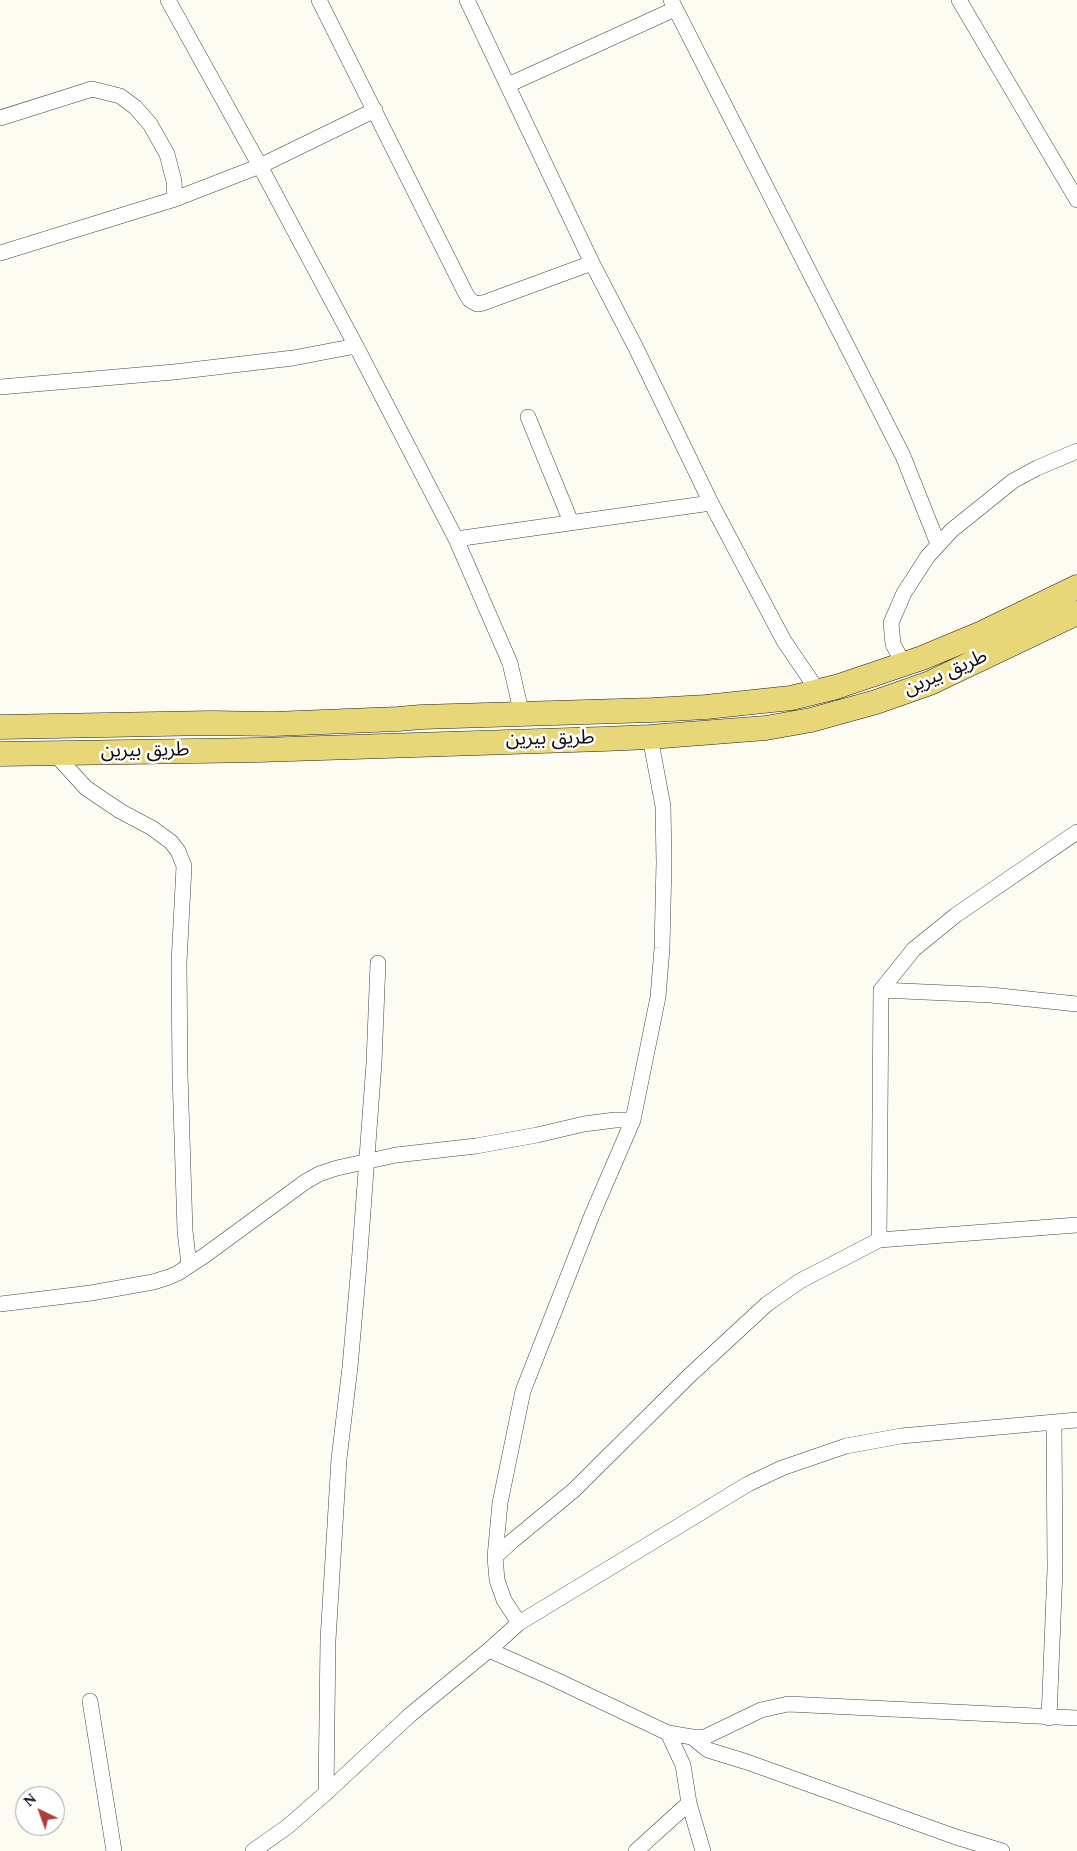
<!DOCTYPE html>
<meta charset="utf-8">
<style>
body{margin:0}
#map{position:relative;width:1077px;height:1851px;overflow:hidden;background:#fdfcf3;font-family:Spectral,serif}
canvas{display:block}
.north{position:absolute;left:15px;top:1786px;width:50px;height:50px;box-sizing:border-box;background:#fff;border:1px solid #9f9f9f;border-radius:50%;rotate:318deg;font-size:14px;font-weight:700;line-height:20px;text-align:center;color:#0f0f0f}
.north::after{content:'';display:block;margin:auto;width:18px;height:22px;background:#ae3d38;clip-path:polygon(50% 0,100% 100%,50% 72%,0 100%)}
</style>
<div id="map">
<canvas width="1077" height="1851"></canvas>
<div class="north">N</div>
</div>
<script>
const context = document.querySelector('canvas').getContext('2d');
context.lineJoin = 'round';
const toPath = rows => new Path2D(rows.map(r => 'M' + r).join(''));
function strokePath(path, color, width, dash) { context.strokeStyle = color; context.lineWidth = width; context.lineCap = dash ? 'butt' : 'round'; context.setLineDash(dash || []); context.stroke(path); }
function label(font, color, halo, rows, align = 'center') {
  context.font = font + ' Spectral,"Noto Sans Arabic",serif'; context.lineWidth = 5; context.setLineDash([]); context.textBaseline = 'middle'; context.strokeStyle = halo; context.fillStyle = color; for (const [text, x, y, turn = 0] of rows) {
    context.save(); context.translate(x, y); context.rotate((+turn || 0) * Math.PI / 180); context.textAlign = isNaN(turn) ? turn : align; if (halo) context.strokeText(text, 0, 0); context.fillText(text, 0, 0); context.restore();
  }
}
const street = toPath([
 [168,0,260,166,356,346,456,539,510,663,522,715],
 [319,0,466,294,470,300,477,304,483,303,592,263],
 [467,0,592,263,636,348,711,503,784,641,818,691],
 [671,0,903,456,938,544],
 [959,0,1077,200],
 [508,85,675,9],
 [0,118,92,89,120,96,135,107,150,124,167,154,174,181,175,199],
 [0,253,175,199,260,166,375,110],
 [0,387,174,372,293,358,356,346],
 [528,417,571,522],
 [456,539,711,503],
 [904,665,893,644,891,623,904,593,928,556,952,530,1013,481,1037,468,1077,451],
 [54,753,86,788,120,811,152,828,171,842,178,851,184,866,179,963,180,1074,185,1231,189,1265],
 [881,990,991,995,1077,1004],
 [879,1240,881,990,914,949,956,915,1077,832],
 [0,1304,91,1293,153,1282,169,1277,178,1273,204,1256,305,1182,319,1174,337,1168,396,1155,476,1146,537,1135,584,1124,615,1120,633,1120],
 [495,1557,500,1503,523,1391,592,1215,633,1120,658,997,662,948,664,862,663,806,650,737],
 [519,1623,504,1600,497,1580,495,1557,511,1542,574,1490,689,1376,767,1304,800,1281,879,1240,1077,1225],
 [489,1650,554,1679,668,1733,683,1765,689,1803,703,1851],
 [90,1701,114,1851],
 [1049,1718,1055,1569,1054,1423],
 [668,1733,692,1737,705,1737,761,1710,788,1704,1077,1718],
 [692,1737,708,1750,747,1762,956,1837,1002,1851],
 [326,1793,328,1640,339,1459,350,1367,359,1265,374,1063,378,963],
 [253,1851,287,1827,326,1793,410,1715,489,1650,519,1623,748,1484,782,1468,846,1446,901,1436,1077,1420],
 [636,1851,689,1803]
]);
const primary = toPath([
 [0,727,211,723,273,724,398,719,421,717,653,710,706,707,791,698,836,687,922,658,982,633,1077,587],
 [0,754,259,750,603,739,650,737,766,728,811,720,876,702,930,683,1077,613]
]);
const streetNames = [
 ["طريق بيرين",946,674,-23],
 ["طريق بيرين",550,740,-1],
 ["طريق بيرين",145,752,-1]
];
strokePath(street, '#424242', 16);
strokePath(primary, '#202020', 25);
strokePath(street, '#fff', 15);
strokePath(primary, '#e8d779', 24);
label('20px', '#0f0f0f', '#fff', streetNames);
</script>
